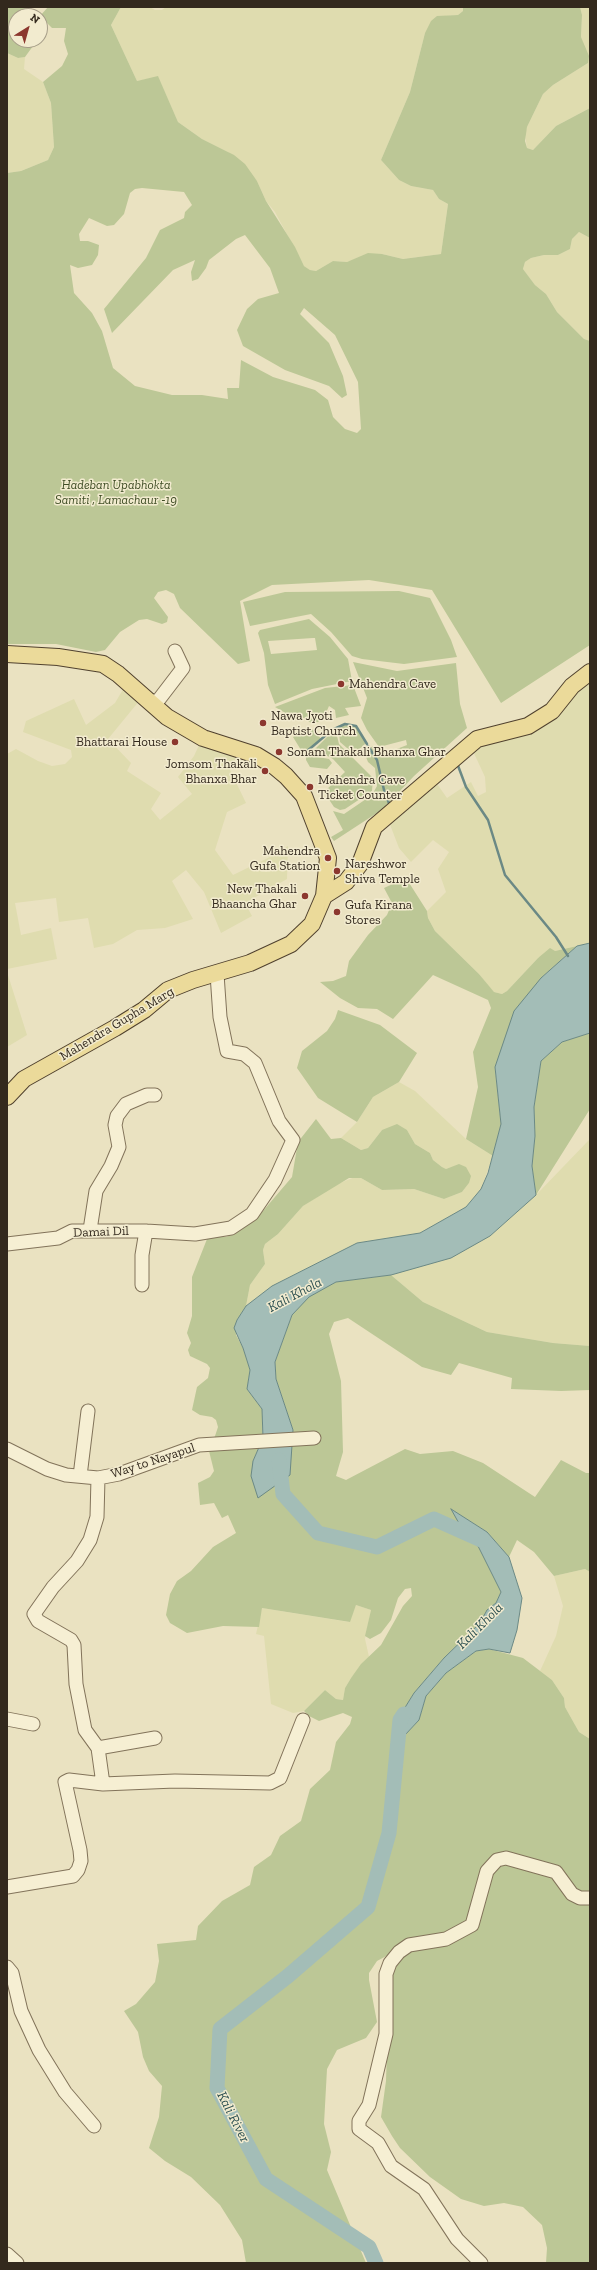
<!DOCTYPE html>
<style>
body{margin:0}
#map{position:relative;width:597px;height:2270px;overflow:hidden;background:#eae2c1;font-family:"Zilla Slab",serif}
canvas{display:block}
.frame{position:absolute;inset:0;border:8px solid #33291d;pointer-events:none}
.north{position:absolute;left:8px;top:8px;width:40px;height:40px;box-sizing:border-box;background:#f2ebcf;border:1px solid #a69d88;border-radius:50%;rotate:37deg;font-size:11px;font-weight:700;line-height:16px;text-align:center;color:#33291d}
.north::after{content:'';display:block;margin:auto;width:14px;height:18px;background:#8c372e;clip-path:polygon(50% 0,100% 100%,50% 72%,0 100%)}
</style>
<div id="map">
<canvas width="597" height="2270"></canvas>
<div class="frame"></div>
<div class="north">N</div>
</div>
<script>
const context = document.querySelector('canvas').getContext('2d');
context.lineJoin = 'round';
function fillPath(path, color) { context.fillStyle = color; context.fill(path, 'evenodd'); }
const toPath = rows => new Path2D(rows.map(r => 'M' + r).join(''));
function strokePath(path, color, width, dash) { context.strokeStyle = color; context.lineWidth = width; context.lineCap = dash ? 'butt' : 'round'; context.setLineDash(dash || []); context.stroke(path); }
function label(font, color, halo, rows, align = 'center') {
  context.font = font + ' "Zilla Slab",serif'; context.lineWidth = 3; context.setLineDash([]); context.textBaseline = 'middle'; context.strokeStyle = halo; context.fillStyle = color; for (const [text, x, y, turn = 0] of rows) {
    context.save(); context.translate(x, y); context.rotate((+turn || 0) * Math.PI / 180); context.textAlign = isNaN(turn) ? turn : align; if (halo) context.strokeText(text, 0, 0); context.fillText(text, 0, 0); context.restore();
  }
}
const farmland = toPath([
 [121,7,150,7,155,10,162,10,166,7,463,7,463,11,458,15,445,16,425,33,410,92,381,160,399,180,411,186,433,190,439,199,448,204,441,254,403,259,382,254,347,262,333,261,316,271,310,270,304,266,275,212,266,201,257,181,228,152,202,139,178,122,158,77,137,81,111,25],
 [580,7,590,7,590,108,556,126,533,150,527,148,525,134,527,127,543,94,553,85,588,63,581,37,582,15],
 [7,53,18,58,25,57,24,69,43,82,51,103,54,147,48,160,21,171,7,173],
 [579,232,590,238,590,341,584,339,557,312,546,294,535,285,523,269,525,262,531,258,544,255,558,255,570,249,572,239],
 [590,677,590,943,555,951,538,958,507,991,502,994,494,992,489,987,479,974,435,931,428,918,427,911,446,892,438,869,449,852,433,840,411,862,399,848,389,822,435,781,447,798,471,782,478,796,486,792,485,777,472,749,523,732],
 [125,686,140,700,108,739,131,763,127,771,161,793,151,809,160,820,192,794,178,777,194,756,201,741,238,754,230,770,246,803,227,812,215,850,233,875,268,858,288,846,287,879,245,903,252,916,221,933,204,892,186,870,172,881,193,919,165,928,137,930,113,944,94,948,88,918,59,922,56,898,15,903,21,935,51,928,57,959,7,969,7,754,16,749,38,761,52,766,65,764,72,757,71,750,23,732,26,721,74,699,86,725,115,703],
 [7,972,27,1035,7,1047],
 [399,1082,415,1091,466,1139,493,1156,481,1189,466,1207,420,1233,357,1243,272,1286,246,1306,250,1285,265,1264,263,1250,265,1244,278,1234,303,1206,335,1185,355,1177,361,1178,382,1190,414,1189,444,1199,462,1192,469,1183,459,1165,446,1169,442,1167,433,1160,430,1153,415,1144,407,1130,382,1130,368,1148,361,1150,341,1138,357,1122,373,1097],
 [589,1140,590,1346,553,1343,487,1332,423,1302,391,1275,490,1236,536,1195],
 [585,1569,590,1572,590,1739,579,1732,565,1707,564,1698,552,1680,540,1671,556,1636,563,1606,554,1576],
 [356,1605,371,1610,365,1639,369,1657,351,1678,345,1688,343,1700,336,1699,325,1690,304,1711,293,1713,271,1704,264,1636,256,1634,262,1608,349,1622]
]);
const green = toPath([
 [7,7,27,7,30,14,33,16,16,16,16,40,33,40,33,46,25,57,18,58,7,53],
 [48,7,121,7,111,25,137,81,158,76,178,122,202,139,234,155,245,164,257,181,266,201,295,247,304,266,310,270,316,271,333,261,347,262,368,253,382,254,403,259,441,254,448,204,439,199,433,190,411,186,399,180,381,160,410,92,425,33,431,21,437,16,458,15,463,11,463,7,580,7,582,15,581,37,589,56,588,63,553,85,543,94,527,127,525,141,527,148,533,150,556,126,590,108,590,238,579,232,572,239,570,249,558,255,544,255,531,258,525,262,523,269,535,285,546,294,557,312,584,339,590,341,590,645,501,703,432,590,369,580,272,585,240,601,250,661,238,664,180,608,174,594,166,590,158,592,154,598,168,617,167,622,162,624,147,619,139,620,120,632,105,650,96,652,56,644,7,644,7,173,21,171,48,160,54,147,51,103,43,82,62,66,68,54,64,41,66,28,52,28,44,20,40,22,40,16],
 [142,188,184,192,192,205,185,212,184,218,160,230,146,258,104,309,112,333,173,270,195,260,191,272,192,281,198,279,206,268,209,260,236,239,245,235,270,268,279,293,258,299,247,309,237,330,243,346,285,370,329,386,342,398,347,395,343,376,329,343,300,314,304,308,335,335,358,382,361,429,357,433,345,429,333,417,328,400,315,390,273,377,241,360,239,388,227,388,228,399,202,395,172,395,135,386,113,368,102,331,92,313,74,293,70,265,78,268,92,265,98,255,99,245,88,241,80,241,79,234,89,218,107,226,114,225,124,214,130,193,135,189],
 [399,591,430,598,451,640,457,657,404,664,362,659,352,656,331,632,311,614,250,626,243,602,285,592],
 [309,619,330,637,348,659,352,681,312,689,275,704,268,685,264,653,258,633,260,630],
 [313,638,315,638,317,650,271,654,268,641],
 [353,662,397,671,456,663,460,704,467,728,414,776,383,809,334,841,331,837,343,830,333,811,344,814,372,795,377,786,375,768,368,762,364,752,373,746,379,756,407,745,406,740,379,747,367,730,361,718,367,698],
 [353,685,361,706,345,708,349,715,336,718,335,710,329,706,325,715,318,722,311,723,299,715,289,715,275,707,325,688],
 [345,725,355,726,366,743,354,754,340,742,339,733,332,730],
 [307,728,314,730,321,739,305,752,301,750,293,737],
 [329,735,337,736,339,744,373,778,372,791,345,809,340,810,334,807,324,792,345,772,333,759,315,749],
 [312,749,318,757,329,759,332,763,327,769,310,767,306,760,306,754],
 [406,878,427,911,428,918,435,931,479,974,494,992,502,994,507,991,538,958,550,948,555,951,577,946,541,978,495,1067,501,1124,493,1156,466,1139,478,1087,473,1052,491,1008,488,1000,433,975,393,1019,377,1009,358,1008,340,998,320,982,333,981,346,976,349,961,368,935,387,915,392,903,384,888],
 [338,1010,380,1025,417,1053,399,1082,373,1097,357,1122,318,1098,297,1068,302,1051,327,1031,335,1019],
 [590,1033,590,1109,536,1195,532,1166,535,1136,534,1107,541,1061,562,1042],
 [316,1119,331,1139,341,1138,361,1150,368,1148,382,1130,397,1124,407,1130,415,1144,430,1153,433,1160,442,1167,446,1169,459,1164,466,1167,471,1176,469,1183,462,1192,444,1199,414,1189,382,1190,361,1178,349,1178,303,1206,278,1234,265,1244,263,1250,265,1264,250,1285,246,1306,237,1320,236,1335,243,1348,250,1370,247,1389,262,1409,263,1438,253,1461,291,1452,293,1430,276,1379,275,1362,292,1315,309,1296,336,1282,391,1275,423,1302,487,1332,553,1343,590,1346,590,1390,561,1391,511,1389,512,1378,459,1363,451,1375,422,1367,348,1318,334,1322,329,1334,341,1381,343,1452,336,1476,346,1480,405,1449,420,1454,453,1451,483,1463,535,1497,561,1460,586,1473,590,1473,590,1572,585,1569,554,1576,534,1552,517,1540,509,1557,487,1532,452,1510,466,1536,478,1546,501,1592,496,1603,487,1611,480,1623,444,1658,414,1693,396,1722,405,1735,419,1720,426,1696,446,1673,476,1651,489,1649,523,1658,552,1680,564,1698,565,1707,579,1732,590,1739,590,2263,546,2263,547,2248,542,2225,523,2207,504,2203,484,2206,461,2199,430,2177,400,2148,392,2136,381,2117,386,2081,390,1954,377,1961,369,1973,369,1980,377,2022,366,2038,337,2050,327,2069,324,2124,331,2152,327,2170,366,2263,246,2263,242,2240,220,2205,191,2177,165,2161,149,2148,159,2117,162,2086,149,2071,143,2057,138,2032,124,2011,136,2004,155,1982,159,1961,157,1944,196,1940,198,1926,222,1901,250,1885,254,1867,271,1855,280,1836,301,1821,310,1789,330,1770,336,1742,350,1724,352,1717,343,1713,319,1721,309,1716,304,1711,325,1690,336,1699,343,1700,345,1688,351,1678,361,1664,381,1645,403,1606,412,1596,411,1588,405,1589,398,1598,391,1620,381,1633,370,1639,365,1636,371,1610,356,1605,350,1622,262,1608,259,1627,223,1626,187,1633,170,1623,166,1615,170,1594,177,1581,191,1571,213,1547,236,1533,228,1515,222,1518,214,1503,200,1505,198,1483,210,1477,214,1471,208,1447,215,1436,218,1427,216,1420,212,1417,200,1415,192,1410,197,1387,208,1378,210,1368,207,1364,190,1356,188,1350,191,1343,187,1333,192,1316,192,1277,209,1234,225,1237,233,1235,257,1218,292,1177,298,1142]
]);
const water = toPath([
 [590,943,590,1033,562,1042,541,1061,534,1107,535,1136,532,1166,536,1195,490,1236,451,1258,391,1275,336,1282,309,1297,292,1315,275,1362,276,1379,293,1430,290,1475,258,1498,251,1476,253,1461,263,1438,262,1409,247,1389,250,1370,243,1348,234,1328,237,1320,246,1306,272,1286,357,1243,420,1233,466,1207,481,1189,488,1173,501,1124,495,1067,514,1011,541,978,577,946,590,943],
 [451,1509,487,1532,509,1557,522,1598,517,1630,510,1653,489,1649,476,1651,446,1673,426,1696,419,1720,405,1735,394,1732,396,1722,414,1693,444,1658,480,1623,487,1610,496,1603,501,1592,478,1546,466,1536,451,1509]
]);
const stream = toPath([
 [368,746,377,760,384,790,390,806],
 [306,752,332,730,345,724,356,726,367,744],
 [457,763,466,787,488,820,505,875,556,937,568,956]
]);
const river = toPath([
 [279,1460,283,1494,318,1533,377,1547,434,1519,481,1540],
 [376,2263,369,2247,266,2179,217,2088,220,2029,288,1976,368,1907,389,1833,400,1720,404,1714]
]);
const minor = toPath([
 [146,700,157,702,183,668,175,651],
 [90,1230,96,1191,111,1166,119,1147,115,1125,117,1116,126,1104,147,1095,155,1095],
 [7,1244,58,1238,72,1231,146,1231,195,1234,231,1228,252,1214,275,1180,293,1140,279,1121,255,1063,244,1054,227,1051,220,1017,217,974],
 [142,1285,142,1255,146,1231],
 [7,1449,47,1469,66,1475,98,1478,119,1474,199,1445,314,1438],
 [80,1476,88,1411],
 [98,1478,97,1517,90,1540,77,1561,53,1587,34,1614,38,1621,71,1640,74,1645,76,1684,85,1730,98,1748,103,1784],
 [7,1719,33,1724],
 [98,1748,155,1738],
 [7,1887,73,1876,78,1870,81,1861,80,1850,65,1782,69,1780,103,1784,175,1781,270,1783,280,1778,303,1720],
 [7,1967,12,1973,21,2011,39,2050,65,2092,94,2126],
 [7,2254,17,2263],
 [481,2263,457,2239,424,2189,391,2166,378,2143,359,2129,359,2121,369,2105,386,2034,386,1974,390,1963,399,1952,409,1945,446,1939,472,1925,487,1871,497,1860,506,1858,556,1872,572,1894,580,1898,590,1898]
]);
const major = toPath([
 [7,654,58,657,103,664,118,674,167,717,203,738,256,755,274,766,286,776,304,796,328,858,324,896,312,924,291,944,250,963,193,980,168,990,144,1010,115,1028,24,1079,7,1097],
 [324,896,346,882,360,864,374,827,477,739,528,726,552,711,572,686,590,672]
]);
const markers = [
 [341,684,4,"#8c372e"],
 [263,723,4,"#8c372e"],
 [175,742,4,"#8c372e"],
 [279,752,4,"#8c372e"],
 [265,771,4,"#8c372e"],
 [310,787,4,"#8c372e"],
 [328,858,4,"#8c372e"],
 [337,871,4,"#8c372e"],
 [305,896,4,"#8c372e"],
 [337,912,4,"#8c372e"]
];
const parkNames = [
 ["Hadeban Upabhokta",116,485],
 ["Samiti , Lamachaur -19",116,500]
];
const poiNames = [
 ["Mahendra Cave",349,684],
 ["Nawa Jyoti",271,716],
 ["Baptist Church",271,731],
 ["Bhattarai House",167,742,"right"],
 ["Sonam Thakali Bhanxa Ghar",287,752],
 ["Jomsom Thakali",257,764,"right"],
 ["Bhanxa Bhar",257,779,"right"],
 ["Mahendra Cave",318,780],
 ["Ticket Counter",318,795],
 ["Mahendra",320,851,"right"],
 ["Gufa Station",320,866,"right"],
 ["Nareshwor",345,864],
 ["Shiva Temple",345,879],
 ["New Thakali",297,889,"right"],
 ["Bhaancha Ghar",297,904,"right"],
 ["Gufa Kirana",345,905],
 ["Stores",345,920]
];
const streetNames = [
 ["Mahendra Gupha Marg",117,1024,-31],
 ["Damai Dil",101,1232,-2],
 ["Way to Nayapul",153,1461,-18]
];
const waterNames = [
 ["Kali Khola",295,1295,-28],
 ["Kali Khola",480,1626,-45],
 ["Kali River",233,2117,63]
];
fillPath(farmland, '#dfdcaf');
fillPath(green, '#bcc796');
fillPath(water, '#a3bdb7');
strokePath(water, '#6b8985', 1);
strokePath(stream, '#6b8985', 2.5);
strokePath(river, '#a3bdb7', 15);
strokePath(minor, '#82735a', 15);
strokePath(major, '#50412e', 18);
strokePath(minor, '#f6efd3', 13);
strokePath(major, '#ebda9a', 16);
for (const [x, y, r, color] of markers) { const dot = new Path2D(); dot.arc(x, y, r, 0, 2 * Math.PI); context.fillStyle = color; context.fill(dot); strokePath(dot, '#f2ebcf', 1.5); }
label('italic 13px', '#3f4d25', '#f2ebcf', parkNames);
label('13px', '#33291d', '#f2ebcf', poiNames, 'left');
label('13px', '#33291d', '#f2ebcf', streetNames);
label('italic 14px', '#2d5051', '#f2ebcf', waterNames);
</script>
